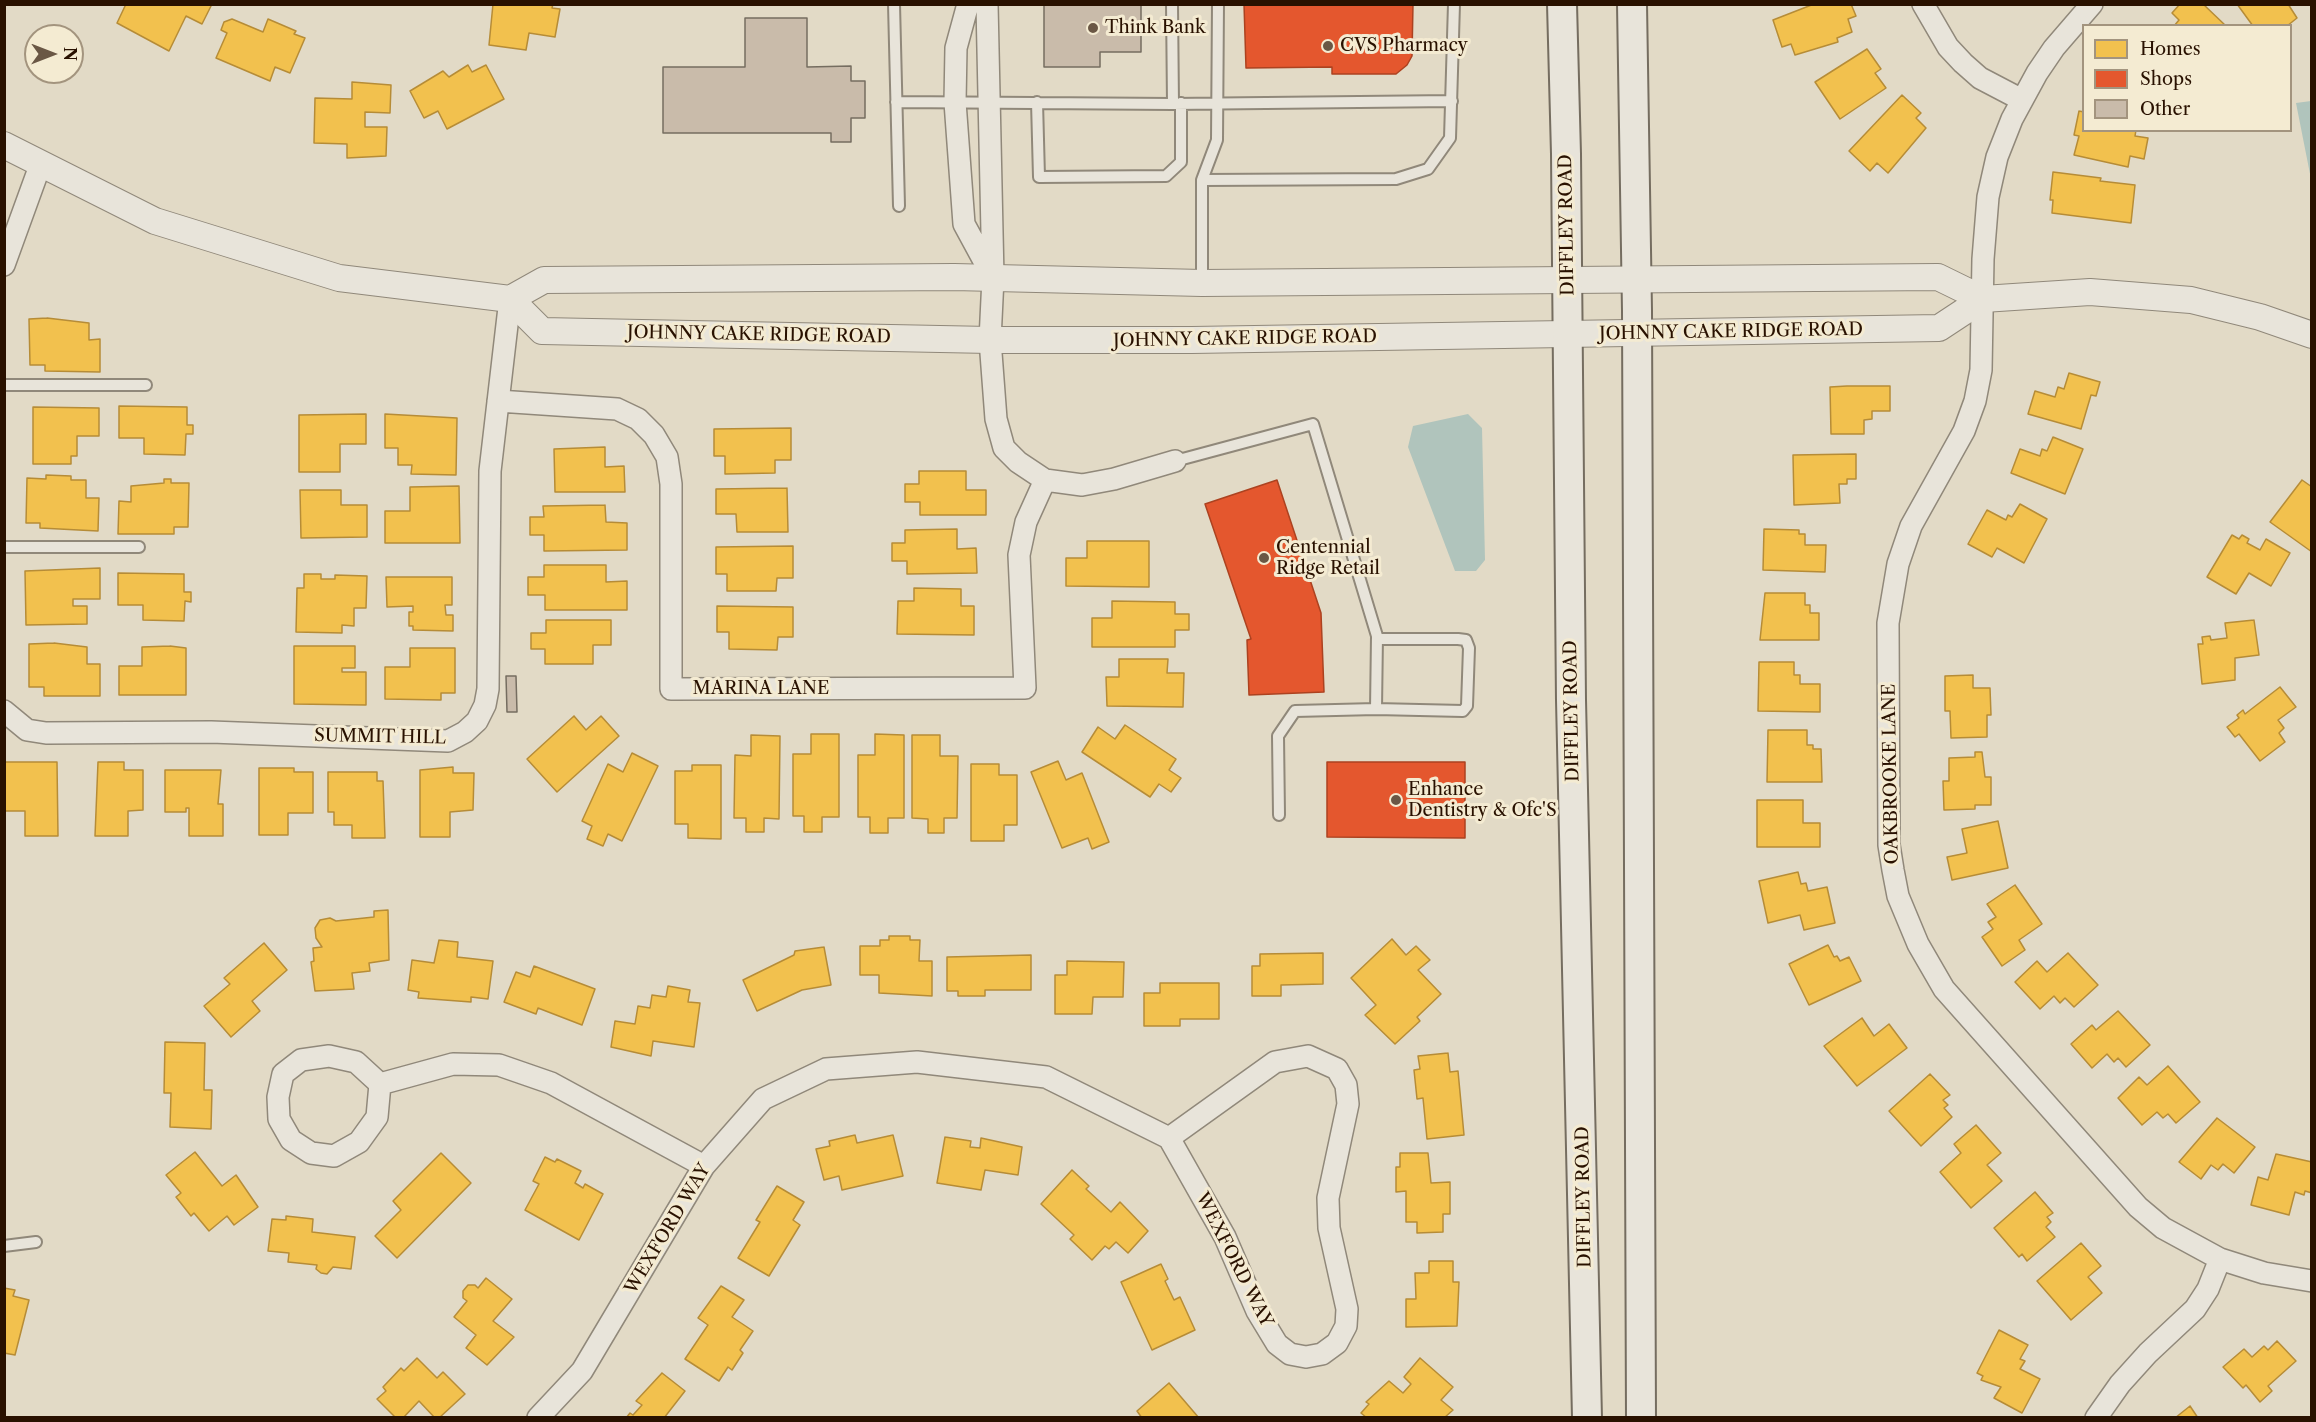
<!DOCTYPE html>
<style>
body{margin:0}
#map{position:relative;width:2316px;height:1422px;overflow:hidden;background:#e2dac6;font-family:"Libre Caslon Text",serif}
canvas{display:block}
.frame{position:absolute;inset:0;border:6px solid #291100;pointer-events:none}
.legend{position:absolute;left:2082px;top:24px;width:210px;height:108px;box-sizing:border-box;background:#f4ebd2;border:2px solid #a3947e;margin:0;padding:8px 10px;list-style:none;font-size:18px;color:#291100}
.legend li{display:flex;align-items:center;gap:12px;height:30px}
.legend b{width:30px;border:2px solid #a3947e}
.north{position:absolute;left:24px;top:24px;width:60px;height:60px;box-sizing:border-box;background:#f4ebd2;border:2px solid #a3947e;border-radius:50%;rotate:90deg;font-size:16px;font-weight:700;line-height:24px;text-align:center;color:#291100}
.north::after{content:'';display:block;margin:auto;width:21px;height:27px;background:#6a5745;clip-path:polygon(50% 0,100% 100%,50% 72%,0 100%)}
</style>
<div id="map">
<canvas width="2316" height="1422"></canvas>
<div class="frame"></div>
<ul class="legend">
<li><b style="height:16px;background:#f2c14e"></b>Homes</li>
<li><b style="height:16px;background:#e4572e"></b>Shops</li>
<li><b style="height:16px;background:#c9bbaa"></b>Other</li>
</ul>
<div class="north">N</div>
</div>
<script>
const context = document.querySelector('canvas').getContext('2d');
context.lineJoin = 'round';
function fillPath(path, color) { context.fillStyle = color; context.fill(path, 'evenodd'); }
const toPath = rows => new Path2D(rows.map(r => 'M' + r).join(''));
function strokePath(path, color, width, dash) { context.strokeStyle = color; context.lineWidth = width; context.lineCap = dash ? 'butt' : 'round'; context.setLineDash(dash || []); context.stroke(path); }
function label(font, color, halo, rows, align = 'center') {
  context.font = font + ' "Libre Caslon Text",serif'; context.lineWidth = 6; context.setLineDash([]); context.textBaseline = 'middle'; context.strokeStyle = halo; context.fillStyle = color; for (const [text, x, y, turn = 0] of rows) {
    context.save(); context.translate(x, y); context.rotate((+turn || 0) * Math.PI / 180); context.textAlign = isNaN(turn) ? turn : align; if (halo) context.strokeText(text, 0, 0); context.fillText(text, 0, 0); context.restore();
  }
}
const water = toPath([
 [2311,101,2312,101,2311,179,2296,103],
 [1468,414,1482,428,1485,560,1476,571,1455,571,1408,447,1413,426]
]);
const homes = toPath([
 [126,4,212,4,202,24,186,16,169,51,117,23,126,4],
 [493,4,553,4,552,8,560,9,555,37,529,33,526,50,489,45,493,4],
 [1814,4,1851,4,1856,16,1848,19,1852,32,1837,38,1838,42,1795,55,1791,44,1782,47,1773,20,1814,4],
 [2180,4,2203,4,2226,26,2174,26,2179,20,2172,13,2180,4],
 [2237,4,2288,4,2297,18,2287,26,2253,26,2237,4],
 [232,19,263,32,268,19,296,31,294,34,305,38,290,73,275,67,270,81,216,58,227,33,221,30,224,22,232,19],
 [1867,49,1881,69,1875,73,1886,88,1840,119,1815,82,1867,49],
 [468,65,472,72,486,65,504,99,447,129,438,111,424,118,410,91,443,71,449,77,468,65],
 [352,82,391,85,390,113,365,112,365,127,387,127,386,156,347,158,347,144,314,143,315,98,352,99,352,82],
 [1902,95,1921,113,1916,118,1926,128,1888,173,1877,163,1870,171,1849,151,1902,95],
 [2079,111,2084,112,2084,130,2136,130,2135,136,2148,138,2144,159,2130,156,2128,167,2074,155,2079,136,2074,135,2079,111],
 [2053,172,2101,178,2100,181,2135,185,2131,223,2052,213,2053,200,2050,200,2053,172],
 [47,318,89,323,89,340,100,339,100,372,45,371,45,365,30,365,29,319,47,318],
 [2069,373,2100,382,2096,396,2091,395,2081,429,2028,414,2035,391,2055,397,2058,387,2064,389,2069,373],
 [1847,386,1890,386,1890,411,1872,411,1872,419,1864,420,1864,434,1831,434,1830,387,1847,386],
 [119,406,187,407,187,425,193,425,193,434,186,434,185,455,144,454,144,438,119,438,119,406],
 [33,407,99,408,99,436,77,436,77,456,71,456,71,464,33,464,33,407],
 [366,414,366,444,340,444,340,472,299,472,299,415,366,414],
 [385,414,457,418,456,475,411,474,412,465,398,465,398,448,385,448,385,414],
 [791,428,791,460,775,460,775,473,725,474,725,456,714,456,714,429,791,428],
 [2053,437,2083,449,2065,494,2011,473,2020,449,2040,456,2042,449,2047,451,2053,437],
 [605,447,605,467,624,466,625,492,555,492,554,449,605,447],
 [1856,454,1856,479,1847,479,1847,484,1839,484,1840,503,1794,505,1793,455,1856,454],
 [919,471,966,471,966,490,986,490,986,515,920,515,920,502,905,502,905,484,919,484,919,471],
 [46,475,71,476,71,480,86,480,86,498,99,498,98,531,40,528,40,523,26,523,27,478,46,479,46,475],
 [164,479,171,479,171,483,189,483,188,527,174,527,174,534,118,534,119,501,131,502,131,486,164,483,164,479],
 [2302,480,2312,487,2312,552,2270,522,2302,480],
 [459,486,460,543,385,543,385,511,410,511,410,487,459,486],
 [787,488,788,532,737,532,736,514,716,514,716,489,787,488],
 [300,490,341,490,341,505,367,505,367,537,301,538,300,490],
 [2020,504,2047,519,2024,563,1997,548,1992,557,1968,544,1987,510,2006,520,2008,515,2012,517,2020,504],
 [605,505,606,522,627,523,627,550,544,551,544,535,530,535,530,517,544,517,543,506,605,505],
 [957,529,957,549,976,548,977,573,907,574,907,561,892,561,892,543,905,543,905,530,957,529],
 [1764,529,1799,530,1799,534,1805,534,1805,545,1826,545,1825,572,1763,570,1764,529],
 [2232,535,2239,539,2242,535,2249,539,2247,543,2260,550,2266,539,2290,553,2271,586,2249,573,2236,594,2207,577,2232,535],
 [1087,541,1149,541,1149,587,1066,586,1066,558,1087,558,1087,541],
 [793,546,793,578,777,578,776,591,727,591,727,574,716,574,716,547,793,546],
 [544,565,606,565,606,582,627,581,627,610,545,610,545,595,528,595,528,577,544,577,544,565],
 [100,568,100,599,73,599,73,606,87,606,87,624,26,625,25,571,100,568],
 [118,573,184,574,184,592,191,592,191,602,185,601,184,621,143,620,143,605,118,605,118,573],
 [304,574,321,574,321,579,335,579,335,575,367,576,366,608,354,608,354,626,342,625,342,633,296,632,297,588,304,588,304,574],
 [386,577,452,577,452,605,445,605,446,615,453,615,453,631,413,630,413,626,409,626,409,612,413,612,413,606,387,607,386,577],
 [914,588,961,589,961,606,974,606,974,635,897,634,898,601,914,601,914,588],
 [1765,593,1805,593,1805,605,1810,605,1810,613,1819,613,1819,640,1760,640,1765,593],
 [1112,601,1175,602,1175,614,1189,614,1189,630,1175,630,1175,647,1092,647,1092,618,1112,618,1112,601],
 [717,606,793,607,793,637,778,637,777,650,729,649,729,632,717,632,717,606],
 [546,620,611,620,611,645,593,645,593,664,545,664,545,649,531,649,531,633,546,633,546,620],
 [2254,620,2259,655,2235,658,2235,680,2202,684,2198,644,2203,644,2202,637,2210,636,2211,640,2227,638,2225,623,2254,620],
 [54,643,87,647,87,664,100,664,100,696,44,696,44,687,29,687,29,644,54,643],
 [170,646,186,648,186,695,119,695,119,666,142,666,142,647,170,646],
 [294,646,355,646,355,668,342,668,342,672,366,672,366,705,294,704,294,646],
 [410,648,455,648,455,693,441,693,441,700,385,699,385,667,410,667,410,648],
 [1119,659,1168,659,1167,673,1184,673,1183,707,1107,706,1106,677,1119,677,1119,659],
 [1759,662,1794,662,1794,675,1800,675,1800,684,1820,684,1820,712,1758,711,1759,662],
 [1973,675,1973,688,1990,688,1991,715,1987,715,1987,737,1951,738,1950,711,1945,711,1945,676,1973,675],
 [2280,687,2296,707,2278,720,2284,728,2279,733,2285,742,2260,761,2239,734,2235,737,2227,727,2239,718,2237,715,2243,710,2245,714,2280,687],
 [574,716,586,730,601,716,619,736,557,792,527,759,574,716],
 [1125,725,1176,759,1169,770,1181,778,1171,792,1159,784,1150,797,1082,752,1098,727,1115,739,1125,725],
 [1768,730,1807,730,1807,745,1813,745,1813,749,1821,749,1822,782,1767,782,1768,730],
 [811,734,839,734,839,817,822,817,822,832,804,832,804,816,793,816,793,754,811,754,811,734],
 [875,734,904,735,904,818,888,818,888,833,870,833,870,817,858,817,858,755,875,755,875,734],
 [751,735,780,736,779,819,764,818,764,832,746,832,746,818,734,818,735,755,751,756,751,735],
 [912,735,940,735,940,756,958,756,957,818,944,818,944,833,928,833,928,819,912,818,912,735],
 [1975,752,1982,752,1985,777,1991,777,1991,805,1975,805,1975,809,1944,810,1943,781,1949,781,1949,758,1975,757,1975,752],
 [632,753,658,766,622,841,608,834,603,846,587,839,592,826,582,821,608,764,623,772,632,753],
 [1058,761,1066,780,1082,773,1109,842,1092,849,1088,838,1062,848,1031,772,1058,761],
 [4,762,57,762,58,836,25,836,25,811,4,811,4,762],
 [98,762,124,762,124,770,143,770,143,810,128,811,128,836,95,836,98,762],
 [971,764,999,764,999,775,1017,775,1017,825,1004,825,1004,841,971,841,971,764],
 [692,765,721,765,721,839,688,838,688,824,675,824,675,771,692,771,692,765],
 [453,767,453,773,474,773,473,810,450,812,450,837,420,837,420,770,453,767],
 [259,768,294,768,294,772,313,772,313,813,288,813,288,835,259,835,259,768],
 [165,770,221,770,218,804,223,804,223,836,189,836,189,808,186,808,186,812,165,812,165,770],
 [328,772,377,772,377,781,383,781,385,838,352,838,352,825,334,825,334,812,328,812,328,772],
 [1757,800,1803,800,1803,823,1820,823,1820,847,1757,847,1757,800],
 [1998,821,2008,868,1952,880,1947,857,1967,853,1962,829,1998,821],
 [1798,872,1801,884,1806,883,1808,891,1827,887,1835,923,1804,930,1800,915,1768,923,1759,881,1798,872],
 [2015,885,2042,924,2019,940,2025,950,2002,966,1982,937,1993,929,1988,922,1996,917,1987,904,2015,885],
 [388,910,389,960,369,963,370,971,352,973,354,989,315,991,311,962,314,961,313,948,322,947,316,938,315,928,320,920,330,918,336,921,374,917,374,911,388,910],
 [889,936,910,936,910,940,920,940,919,961,932,961,932,996,879,993,879,975,860,975,860,946,880,946,880,940,889,940,889,936],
 [1392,939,1406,955,1416,946,1430,960,1418,970,1441,994,1417,1017,1420,1021,1395,1044,1365,1015,1376,1005,1351,978,1392,939],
 [439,940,458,942,457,957,493,961,488,999,471,997,471,1002,418,998,419,992,408,990,412,960,434,963,439,940],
 [264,943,287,970,252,1001,260,1011,231,1037,204,1006,230,984,224,978,264,943],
 [1828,945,1834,957,1837,956,1840,961,1849,957,1861,981,1809,1005,1789,964,1828,945],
 [824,947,831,985,802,990,757,1011,743,980,794,955,795,951,824,947],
 [1323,953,1323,984,1281,985,1281,996,1252,996,1252,966,1260,966,1260,954,1323,953],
 [2068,953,2098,985,2074,1007,2065,998,2060,1003,2054,996,2040,1009,2015,982,2037,961,2047,972,2068,953],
 [1031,955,1031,990,985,990,985,996,958,996,958,991,947,991,947,957,1031,955],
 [1067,961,1124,962,1123,997,1093,997,1092,1014,1055,1014,1055,975,1067,975,1067,961],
 [534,966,595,989,582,1025,538,1008,536,1014,504,1002,516,972,530,977,534,966],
 [1160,983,1219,983,1219,1019,1180,1019,1180,1026,1144,1026,1144,993,1160,993,1160,983],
 [668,986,690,990,688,1002,700,1003,694,1047,653,1041,651,1056,611,1047,615,1021,635,1024,638,1006,650,1008,652,995,666,997,668,986],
 [2118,1011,2150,1045,2126,1067,2118,1058,2114,1062,2107,1054,2092,1068,2071,1044,2092,1025,2096,1030,2118,1011],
 [1862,1018,1874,1036,1889,1024,1907,1048,1857,1086,1824,1046,1862,1018],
 [165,1042,205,1043,204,1090,212,1090,211,1129,170,1127,171,1093,164,1093,165,1042],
 [1448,1053,1450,1072,1458,1071,1464,1135,1427,1139,1423,1098,1417,1099,1414,1070,1420,1069,1418,1056,1448,1053],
 [2168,1066,2200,1102,2176,1123,2168,1114,2163,1118,2157,1112,2142,1125,2118,1098,2139,1077,2147,1085,2168,1066],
 [1930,1074,1950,1095,1943,1100,1948,1105,1944,1108,1952,1117,1921,1146,1889,1111,1930,1074],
 [2217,1118,2255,1147,2234,1173,2223,1164,2218,1170,2211,1165,2201,1179,2179,1162,2217,1118],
 [1976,1125,2001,1153,1987,1165,2002,1181,1971,1208,1940,1172,1961,1153,1954,1144,1976,1125],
 [855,1135,857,1143,893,1135,903,1176,842,1190,839,1176,824,1180,816,1149,830,1146,829,1141,855,1135],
 [945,1137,971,1141,970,1147,980,1148,981,1138,1022,1147,1018,1175,985,1170,981,1190,937,1183,945,1137],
 [195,1152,222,1186,236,1175,258,1207,234,1225,227,1216,209,1231,194,1213,191,1216,176,1197,181,1193,166,1175,195,1152],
 [441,1153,471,1183,397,1258,375,1236,401,1210,393,1201,441,1153],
 [1400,1153,1428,1153,1431,1183,1450,1182,1450,1214,1443,1214,1443,1232,1417,1233,1417,1222,1406,1222,1406,1191,1396,1192,1396,1167,1400,1167,1400,1153],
 [2276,1154,2312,1162,2312,1193,2305,1191,2304,1195,2295,1192,2289,1215,2251,1205,2258,1177,2268,1180,2276,1154],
 [545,1157,555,1162,557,1159,581,1171,575,1183,583,1188,585,1184,603,1194,579,1240,525,1210,539,1184,533,1181,545,1157],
 [1072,1170,1089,1186,1086,1189,1111,1212,1120,1202,1148,1231,1128,1253,1116,1242,1109,1249,1105,1246,1092,1260,1070,1239,1074,1235,1041,1204,1072,1170],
 [777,1186,804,1202,793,1220,800,1225,769,1276,738,1258,760,1222,756,1220,777,1186],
 [2035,1192,2053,1213,2047,1217,2051,1222,2046,1227,2055,1237,2027,1261,2022,1254,2019,1257,1994,1228,2035,1192],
 [286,1216,313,1219,312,1232,355,1237,351,1269,333,1267,327,1274,321,1273,316,1269,317,1265,288,1262,289,1253,268,1251,272,1219,286,1220,286,1216],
 [2081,1243,2101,1266,2088,1277,2102,1293,2071,1320,2037,1281,2081,1243],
 [1429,1261,1453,1261,1453,1282,1459,1282,1457,1326,1406,1327,1406,1299,1416,1299,1415,1273,1429,1273,1429,1261],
 [1161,1264,1168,1279,1165,1281,1174,1300,1180,1297,1195,1330,1152,1350,1121,1282,1161,1264],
 [486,1278,512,1299,493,1321,514,1337,487,1365,466,1348,476,1335,454,1317,467,1301,463,1298,463,1291,468,1285,475,1285,478,1288,486,1278],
 [721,1286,744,1300,732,1317,753,1331,740,1350,743,1353,732,1370,728,1367,719,1381,685,1359,708,1325,698,1318,721,1286],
 [4,1288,15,1290,13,1296,29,1300,15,1355,4,1353,4,1288],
 [1999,1330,2028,1345,2020,1359,2025,1361,2020,1369,2040,1379,2022,1413,1994,1398,2001,1387,1981,1380,1983,1376,1977,1373,1999,1330],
 [2277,1341,2296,1361,2268,1386,2272,1391,2260,1402,2246,1385,2243,1388,2223,1367,2244,1349,2252,1357,2264,1346,2268,1350,2277,1341],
 [417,1358,437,1378,443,1372,465,1394,439,1418,435,1418,419,1401,403,1418,396,1418,377,1399,386,1391,383,1387,401,1368,404,1371,417,1358],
 [1420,1358,1453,1387,1441,1400,1453,1410,1444,1418,1367,1418,1361,1413,1369,1404,1366,1402,1389,1381,1403,1393,1411,1384,1404,1377,1420,1358],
 [662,1373,685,1391,664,1418,626,1418,630,1413,633,1415,642,1405,636,1401,662,1373],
 [1169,1383,1199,1418,1142,1418,1137,1411,1169,1383],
 [2190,1406,2198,1418,2175,1418,2190,1406]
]);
const shops = toPath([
 [1244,4,1413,4,1412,56,1407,65,1396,74,1332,74,1332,67,1246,68,1244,4],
 [1277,480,1321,613,1324,692,1249,695,1247,640,1251,639,1205,504,1277,480],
 [1327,762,1465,762,1465,838,1327,837,1327,762]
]);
const building = toPath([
 [1044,4,1141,4,1141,52,1100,52,1100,67,1044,67,1044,4],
 [745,18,807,18,807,67,851,66,851,81,865,81,865,118,851,118,851,142,831,142,831,133,663,133,663,67,745,67,745,18],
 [506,676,516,676,517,712,507,712,506,676]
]);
const service = toPath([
 [894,4,899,206],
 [1172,4,1173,104],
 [896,102,1173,104,1452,101],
 [1037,102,1039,177,1166,176,1181,162,1181,103],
 [1202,180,1217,140,1218,4],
 [1202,283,1202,180,1396,179,1428,169,1450,138,1454,4],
 [4,385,146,385],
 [1175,461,1313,424,1377,636,1376,709,1295,711,1278,736,1279,815],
 [4,547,139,547],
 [1376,709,1463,711,1467,706,1469,648,1466,640,1458,639,1377,639],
 [4,1246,36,1242]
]);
const minor = toPath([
 [968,4,956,48,955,102,964,224,990,272],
 [987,4,993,278,990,340,996,419,1004,448,1018,462,1045,480,1082,485,1114,479,1175,461],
 [1923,4,1948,47,1963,63,1980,78,2022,100],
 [2092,4,2054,48,2037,73,2012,119,1997,157,1988,197,1983,259,1981,370,1975,401,1964,431,1911,526,1898,564,1888,623,1889,845,1893,870,1898,896,1918,944,1944,989,2138,1207,2163,1228,2220,1259,2264,1273,2312,1281],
 [4,265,41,163],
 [498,401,617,409,638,419,654,435,667,457,671,484,671,689,1025,688,1019,555,1026,522,1045,480],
 [4,711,27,730,46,733,211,732,448,741,465,732,477,721,485,705,488,689,490,471,510,299],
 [380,1084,377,1117,359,1142,334,1156,311,1153,291,1140,279,1119,278,1097,283,1074,301,1060,329,1056,356,1062,380,1084,453,1064,499,1065,551,1083,704,1166],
 [538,1418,582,1371,704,1166,763,1099,826,1069,917,1062,1046,1077,1169,1138,1225,1237,1257,1311,1277,1344,1290,1354,1306,1357,1322,1354,1337,1343,1346,1326,1347,1309,1329,1228,1328,1198,1348,1104,1346,1085,1337,1069,1308,1056,1275,1062,1169,1138],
 [2096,1418,2120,1384,2148,1353,2195,1309,2208,1289,2220,1259]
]);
const tertiary = toPath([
 [4,145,155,221,339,278,510,299,542,331,990,340,1192,340,1939,328,1983,299],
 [510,299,544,280,954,277,1202,283,1938,277,1983,299,2090,292,2191,300,2260,317,2312,335]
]);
const secondary = toPath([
 [1562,4,1566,154,1571,700,1587,1418],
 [1632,4,1637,311,1641,1418]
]);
const markers = [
 [1093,28,6,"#6a5745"],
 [1328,46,6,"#6a5745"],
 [1264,558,6,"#6a5745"],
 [1396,800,6,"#6a5745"]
];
const poiNames = [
 ["Think Bank",1105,28],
 ["CVS Pharmacy",1340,46],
 ["Centennial",1276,548],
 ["Ridge Retail",1276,569],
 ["Enhance",1408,790],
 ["Dentistry & Ofc'S",1408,811]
];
const streetNames = [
 ["DIFFLEY ROAD",1567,225,-91],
 ["JOHNNY CAKE RIDGE ROAD",1731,332,-1],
 ["JOHNNY CAKE RIDGE ROAD",759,335,1],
 ["JOHNNY CAKE RIDGE ROAD",1245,339,-1],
 ["MARINA LANE",761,689],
 ["DIFFLEY ROAD",1572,711,-91],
 ["SUMMIT HILL",380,737,1],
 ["OAKBROOKE LANE",1891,774,-91],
 ["DIFFLEY ROAD",1584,1197,-91],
 ["WEXFORD WAY",668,1229,-59],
 ["WEXFORD WAY",1234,1260,63]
];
fillPath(water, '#b0c4bc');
fillPath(homes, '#f2c14e');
strokePath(homes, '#b68c37', 1.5);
fillPath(shops, '#e4572e');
strokePath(shops, '#ac4220', 1.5);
fillPath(building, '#c9bbaa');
strokePath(building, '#756d60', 1.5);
strokePath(service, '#90887a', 14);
strokePath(minor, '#90887a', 24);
strokePath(tertiary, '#90887a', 28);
strokePath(secondary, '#756d60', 32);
strokePath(service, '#e8e4da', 10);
strokePath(minor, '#e8e4da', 21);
strokePath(tertiary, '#e8e4da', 26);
strokePath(secondary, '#e8e4da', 28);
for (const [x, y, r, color] of markers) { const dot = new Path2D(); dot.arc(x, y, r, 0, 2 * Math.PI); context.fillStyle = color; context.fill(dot); strokePath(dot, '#f4ebd2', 2); }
label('18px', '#291100', '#f4ebd2', poiNames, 'left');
label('18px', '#291100', '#f4ebd2', streetNames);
</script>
